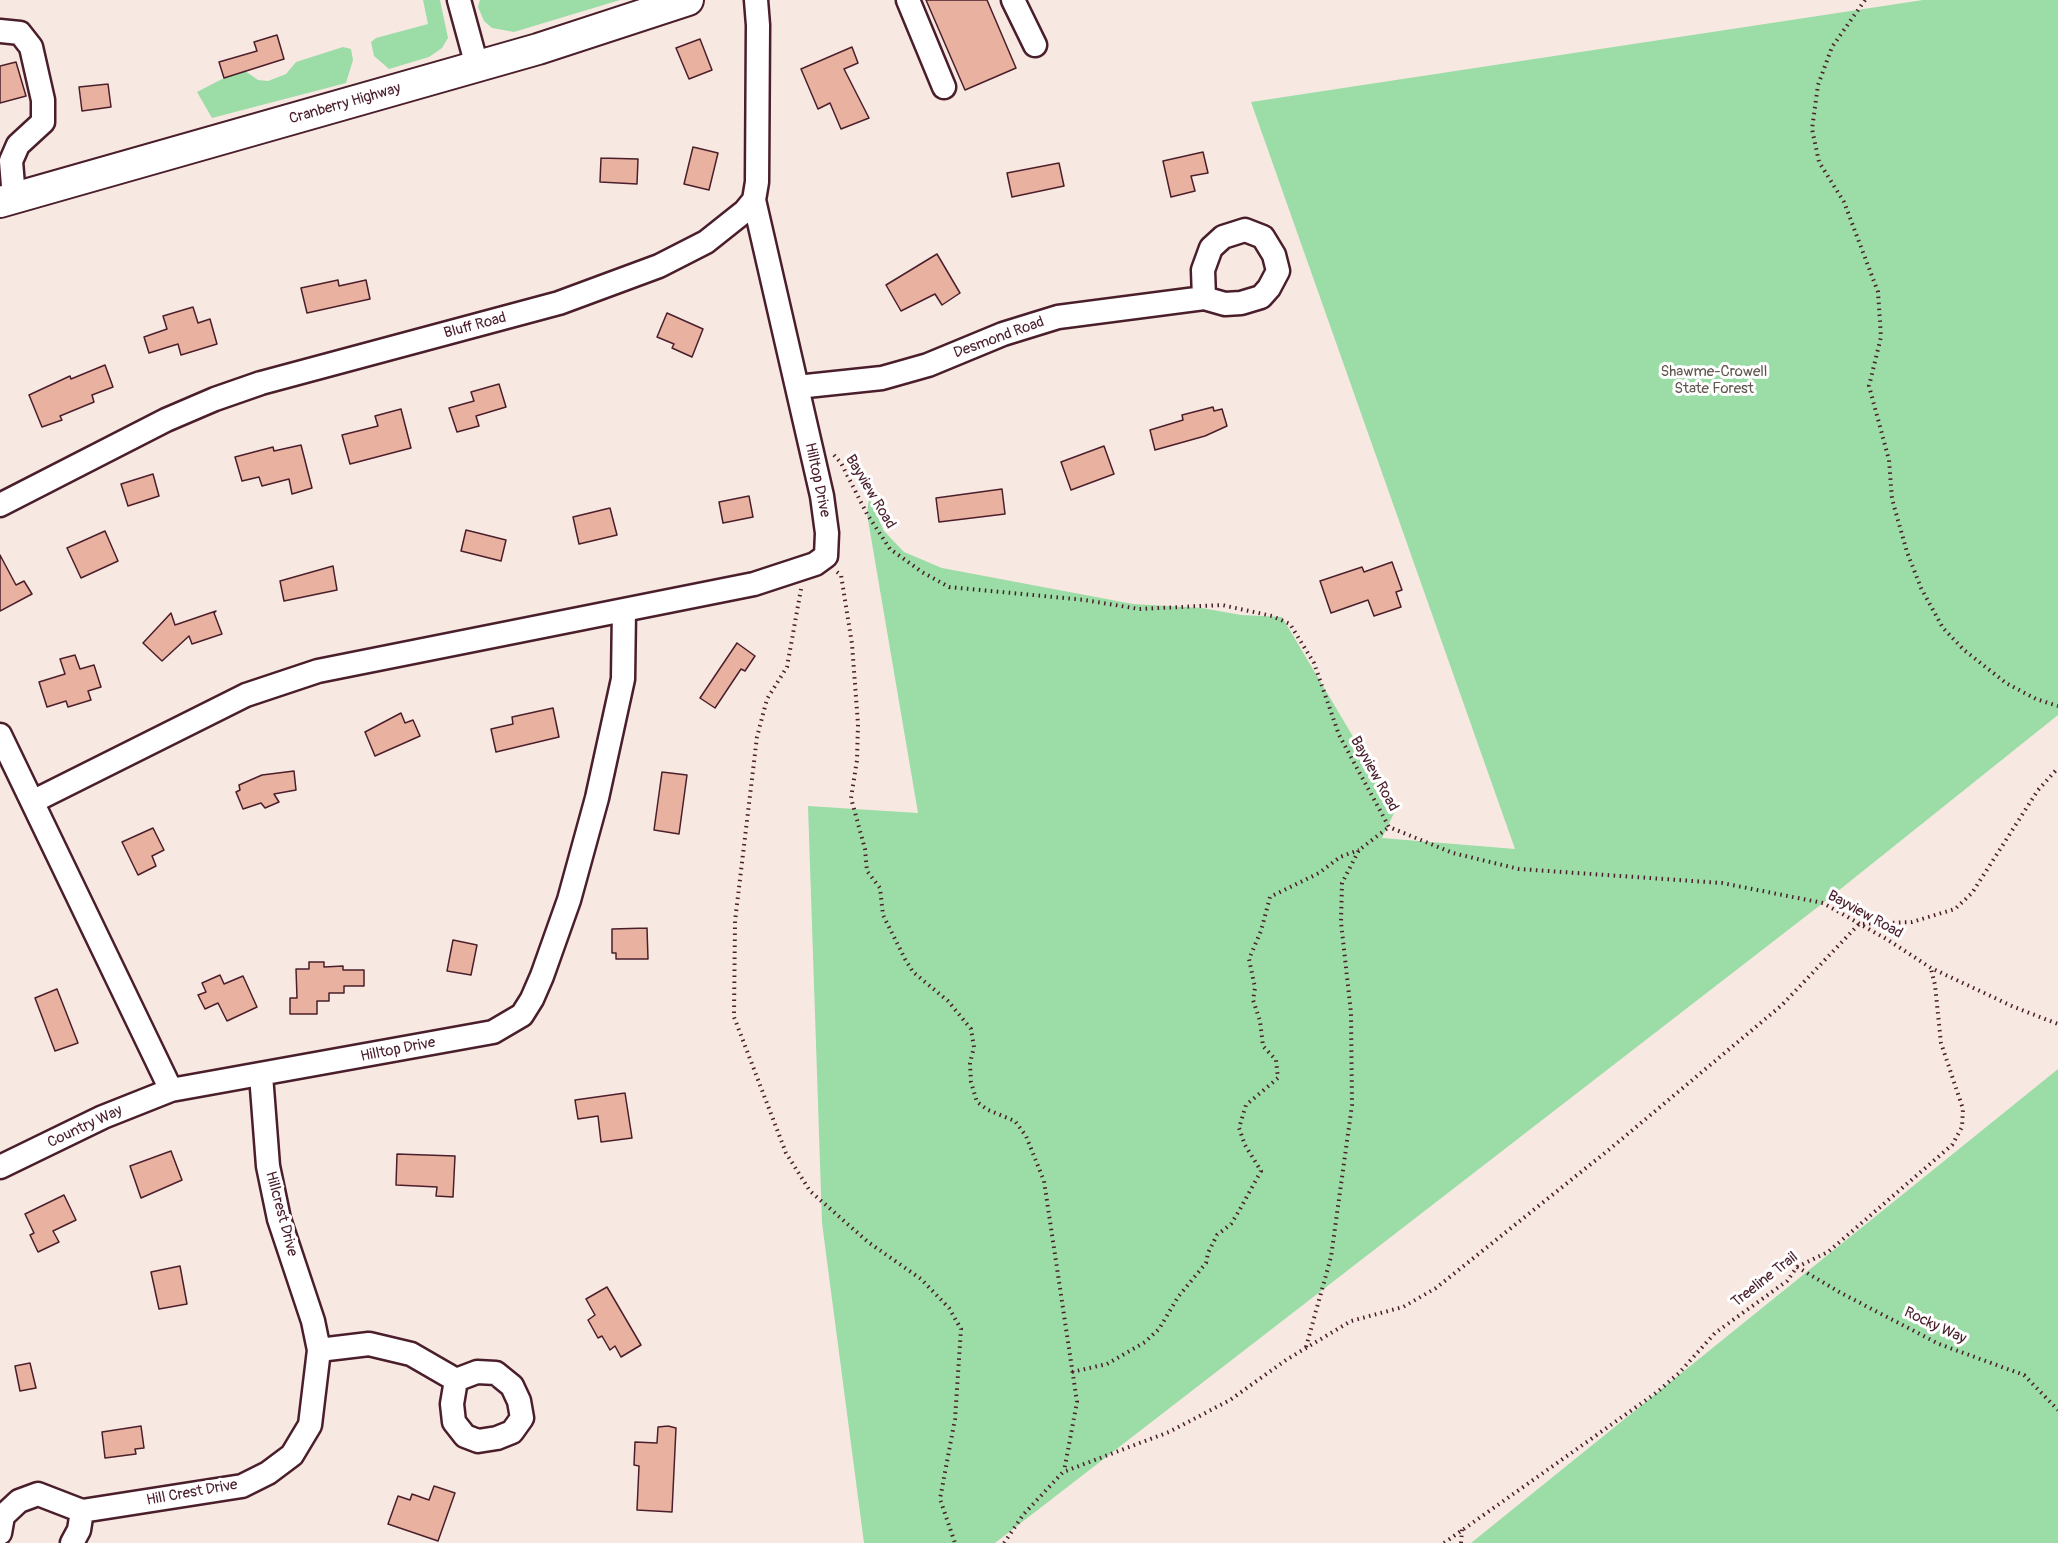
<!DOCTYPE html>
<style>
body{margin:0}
canvas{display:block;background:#f8e8e2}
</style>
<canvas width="2058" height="1543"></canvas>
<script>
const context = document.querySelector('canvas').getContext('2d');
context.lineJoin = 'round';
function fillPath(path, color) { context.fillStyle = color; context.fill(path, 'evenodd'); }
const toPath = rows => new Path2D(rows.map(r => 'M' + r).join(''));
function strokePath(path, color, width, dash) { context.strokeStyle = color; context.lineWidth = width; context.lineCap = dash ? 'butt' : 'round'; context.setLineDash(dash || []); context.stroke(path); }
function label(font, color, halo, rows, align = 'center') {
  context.font = font + ' Pangolin,sans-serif'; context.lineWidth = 6; context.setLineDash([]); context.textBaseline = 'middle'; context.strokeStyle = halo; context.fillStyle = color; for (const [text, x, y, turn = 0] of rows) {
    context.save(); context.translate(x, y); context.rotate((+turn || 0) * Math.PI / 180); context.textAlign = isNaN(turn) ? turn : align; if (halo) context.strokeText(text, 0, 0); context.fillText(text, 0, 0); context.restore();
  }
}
const green = toPath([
 [423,0,440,0,448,38,442,48,429,57,389,69,374,56,371,42,376,38,428,24],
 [480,0,620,0,514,32,492,28,484,21,478,7],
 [1923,0,2058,0,2058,715,1823,903,995,1543,864,1543,822,1223,808,806,918,813,867,514,869,498,884,531,904,552,942,568,1133,604,1202,608,1241,615,1282,617,1396,809,1382,838,1515,849,1251,102],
 [343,47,351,49,353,60,346,83,212,118,197,92,224,78,245,71,258,80,268,81,286,74,296,62],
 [2058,1069,2058,1543,1471,1543]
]);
const building = toPath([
 [926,0,987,0,1016,68,965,90,926,0],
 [277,35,284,59,224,78,219,62,257,51,254,42,277,35],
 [700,39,712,70,689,79,676,48,700,39],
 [852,47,858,63,844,69,869,118,841,129,830,103,818,109,801,69,852,47],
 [16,62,26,96,0,103,0,66,16,62],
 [108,84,111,107,82,111,79,87,108,84],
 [693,147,718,153,709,190,684,184,693,147],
 [1203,152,1208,173,1191,176,1195,191,1171,197,1163,161,1203,152],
 [601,158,638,159,637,184,600,182,601,158],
 [1059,163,1064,186,1012,197,1007,173,1059,163],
 [937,254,960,293,942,305,935,294,901,311,886,285,937,254],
 [338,280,339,286,366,280,370,299,307,313,301,288,338,280],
 [193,307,198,323,210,319,217,344,181,355,178,344,149,353,144,337,167,329,163,316,193,307],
 [667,313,703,329,692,357,672,348,674,344,657,337,667,313],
 [105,365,113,387,92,395,94,402,60,416,62,420,42,427,29,395,70,376,71,379,105,365],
 [499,384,506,407,476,416,479,426,457,432,449,408,474,401,471,392,499,384],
 [1213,407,1214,411,1222,409,1227,426,1205,436,1155,450,1150,430,1183,420,1182,415,1213,407],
 [401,409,411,448,350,464,342,435,378,426,375,416,401,409],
 [301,445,312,488,292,494,289,479,262,486,259,477,242,481,235,457,273,447,274,451,301,445],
 [1104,446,1114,474,1071,490,1061,462,1104,446],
 [153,474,159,496,128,506,121,484,153,474],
 [1002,489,1005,514,939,522,936,498,1002,489],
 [749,496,753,517,723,523,719,502,749,496],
 [610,508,617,535,579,544,573,517,610,508],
 [466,530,506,540,501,561,461,551,466,530],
 [105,531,118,561,81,578,67,548,105,531],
 [0,555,16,585,24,581,32,594,0,611,0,555],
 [1392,562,1402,590,1396,592,1401,607,1374,616,1368,600,1331,613,1320,581,1362,567,1364,572,1392,562],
 [333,566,337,590,284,601,280,581,333,566],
 [216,611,214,613,222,634,192,644,189,636,162,661,143,643,171,613,175,625,216,611],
 [737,643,755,656,745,671,741,669,715,708,700,698,737,643],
 [75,655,80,669,94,665,101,687,88,691,91,700,68,707,66,701,47,707,39,682,65,674,60,659,75,655],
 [553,708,559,737,496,752,491,729,513,724,512,717,553,708],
 [401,713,405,723,413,720,420,736,375,756,365,732,401,713],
 [294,771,296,790,274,794,279,802,265,808,261,803,243,809,236,792,240,790,239,785,262,775,294,771],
 [662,772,687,775,679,834,654,830,662,772],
 [153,828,164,850,152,856,156,866,138,875,122,842,153,828],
 [647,928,648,959,616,959,616,953,612,953,612,929,647,928],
 [453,940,477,945,471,975,447,971,453,940],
 [309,962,324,962,324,967,343,966,343,970,364,970,364,986,344,986,344,993,329,993,329,1001,317,1001,317,1014,290,1014,290,998,297,998,296,969,309,969,309,962],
 [220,975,224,984,243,976,257,1007,227,1021,218,1003,205,1009,198,995,206,992,202,983,220,975],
 [57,989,78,1043,55,1051,35,998,57,989],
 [625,1093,632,1138,601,1142,598,1116,578,1119,575,1100,625,1093],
 [171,1151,182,1180,141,1198,130,1166,171,1151],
 [397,1154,455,1156,453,1197,436,1196,437,1187,396,1185,397,1154],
 [64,1195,76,1220,53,1231,59,1242,38,1252,30,1235,34,1233,25,1214,64,1195],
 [180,1266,187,1304,159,1309,151,1272,180,1266],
 [607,1287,641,1345,621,1357,615,1346,610,1350,602,1336,598,1338,588,1320,595,1315,586,1299,607,1287],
 [30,1363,36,1388,20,1391,15,1366,30,1363],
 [141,1426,144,1448,135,1449,136,1454,105,1458,102,1432,141,1426],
 [668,1426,676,1428,672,1512,637,1510,639,1466,634,1465,635,1442,657,1443,658,1427,668,1426],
 [434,1486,455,1493,438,1541,388,1524,398,1496,410,1500,412,1494,429,1500,434,1486]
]);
const path = toPath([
 [1865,0,1832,47,1818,85,1812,129,1819,162,1844,202,1878,292,1881,337,1869,386,1889,460,1892,499,1907,552,1921,588,1943,628,1964,650,2006,683,2036,699,2058,706],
 [834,455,841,463,867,514,890,549,922,572,949,587,1085,600,1139,609,1222,605,1272,616,1290,624,1314,663,1339,735,1389,827,1453,853,1519,869,1722,883,1823,903,1888,940,1931,968,2014,1007,2058,1024],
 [837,572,841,575,852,644,858,724,857,760,851,798,865,849,867,871,880,888,883,915,905,959,913,972,948,1001,971,1029,974,1047,970,1063,971,1082,977,1102,988,1110,1015,1121,1026,1136,1044,1181,1077,1402,1064,1471],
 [801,589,787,667,767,699,757,737,735,921,734,1017,786,1153,810,1191,868,1242,921,1279,949,1308,961,1329,955,1419,940,1499,955,1543],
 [1797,1267,1841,1293,1939,1344,2024,1375,2058,1410],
 [1306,1347,1331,1257,1352,1105,1351,1013,1341,922,1342,883,1359,850,1389,827],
 [1072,1372,1107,1364,1145,1342,1159,1329,1178,1297,1206,1263,1208,1253,1217,1235,1231,1224,1239,1211,1261,1171,1245,1145,1239,1128,1246,1105,1278,1078,1276,1060,1263,1046,1260,1021,1253,1000,1255,988,1249,959,1261,931,1270,897,1319,873,1340,857,1359,850],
 [1004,1543,1023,1515,1063,1472,1169,1432,1230,1400,1286,1360,1351,1321,1403,1307,1436,1288,1611,1148,1782,1005,1859,924,1912,922,1955,909,1972,893,2038,790,2058,768],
 [1444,1543,1656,1393,1679,1373,1715,1333,1787,1281,1797,1267,1828,1252,1952,1145,1962,1127,1963,1109,1941,1043,1935,985,1931,969],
 [1461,1543,1462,1529]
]);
const minor = toPath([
 [459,0,477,66],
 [908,0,944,87],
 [1013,0,1035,45],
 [0,31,20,33,31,47,43,100,43,122,18,145,11,161,14,198],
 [797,387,882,378,928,365,1003,334,1058,317,1204,298,1203,270,1211,248,1223,237,1245,230,1263,237,1274,255,1278,271,1269,288,1261,297,1241,303,1225,304,1204,298],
 [0,505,166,420,215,399,261,383,559,303,659,266,706,242,745,211,754,200,757,182,758,25,756,0],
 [0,735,171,1090,493,1032,522,1015,532,999,542,976,569,900,597,798,623,679,624,611],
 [34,801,246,695,318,671,754,584,815,564,826,556,827,533,822,496,754,200],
 [0,1167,103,1117,171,1090],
 [319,1350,369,1344,411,1354,456,1380,477,1372,496,1373,512,1386,519,1401,522,1418,512,1432,497,1438,478,1441,465,1436,454,1422,452,1404,456,1380],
 [0,1533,3,1516,19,1501,38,1494,82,1511,242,1486,268,1473,292,1455,310,1425,319,1350,313,1321,279,1219,268,1166,261,1075],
 [72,1543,79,1530,82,1511]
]);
const major = toPath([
 [0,202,538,49,688,0]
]);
const streetNames = [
 ["Cranberry Highway",345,104,-16],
 ["Bluff Road",475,326,-15],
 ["Desmond Road",999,338,-20],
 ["Hilltop Drive",817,480,78],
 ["Bayview Road",870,492,59],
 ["Bayview Road",1374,774,61],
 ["Bayview Road",1865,915,29],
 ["Hilltop Drive",398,1050,-11],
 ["Country Way",85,1127,-25],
 ["Hillcrest Drive",281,1214,75],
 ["Treeline Trail",1765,1280,-38],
 ["Rocky Way",1935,1326,25],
 ["Hill Crest Drive",192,1493,-10]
];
const parkNames = [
 ["Shawme-Crowell",1714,372],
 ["State Forest",1714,389]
];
fillPath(green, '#9cdda7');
fillPath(building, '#e9b1a0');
strokePath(building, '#4a1f2b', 1.5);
strokePath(minor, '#4a1f2b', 27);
strokePath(major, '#4a1f2b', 34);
strokePath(path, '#4a1f2b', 4, [1.5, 4.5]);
strokePath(minor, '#fff', 22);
strokePath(major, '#fff', 30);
label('15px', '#4a1f2b', '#fff', streetNames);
label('15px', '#635850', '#fff', parkNames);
</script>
